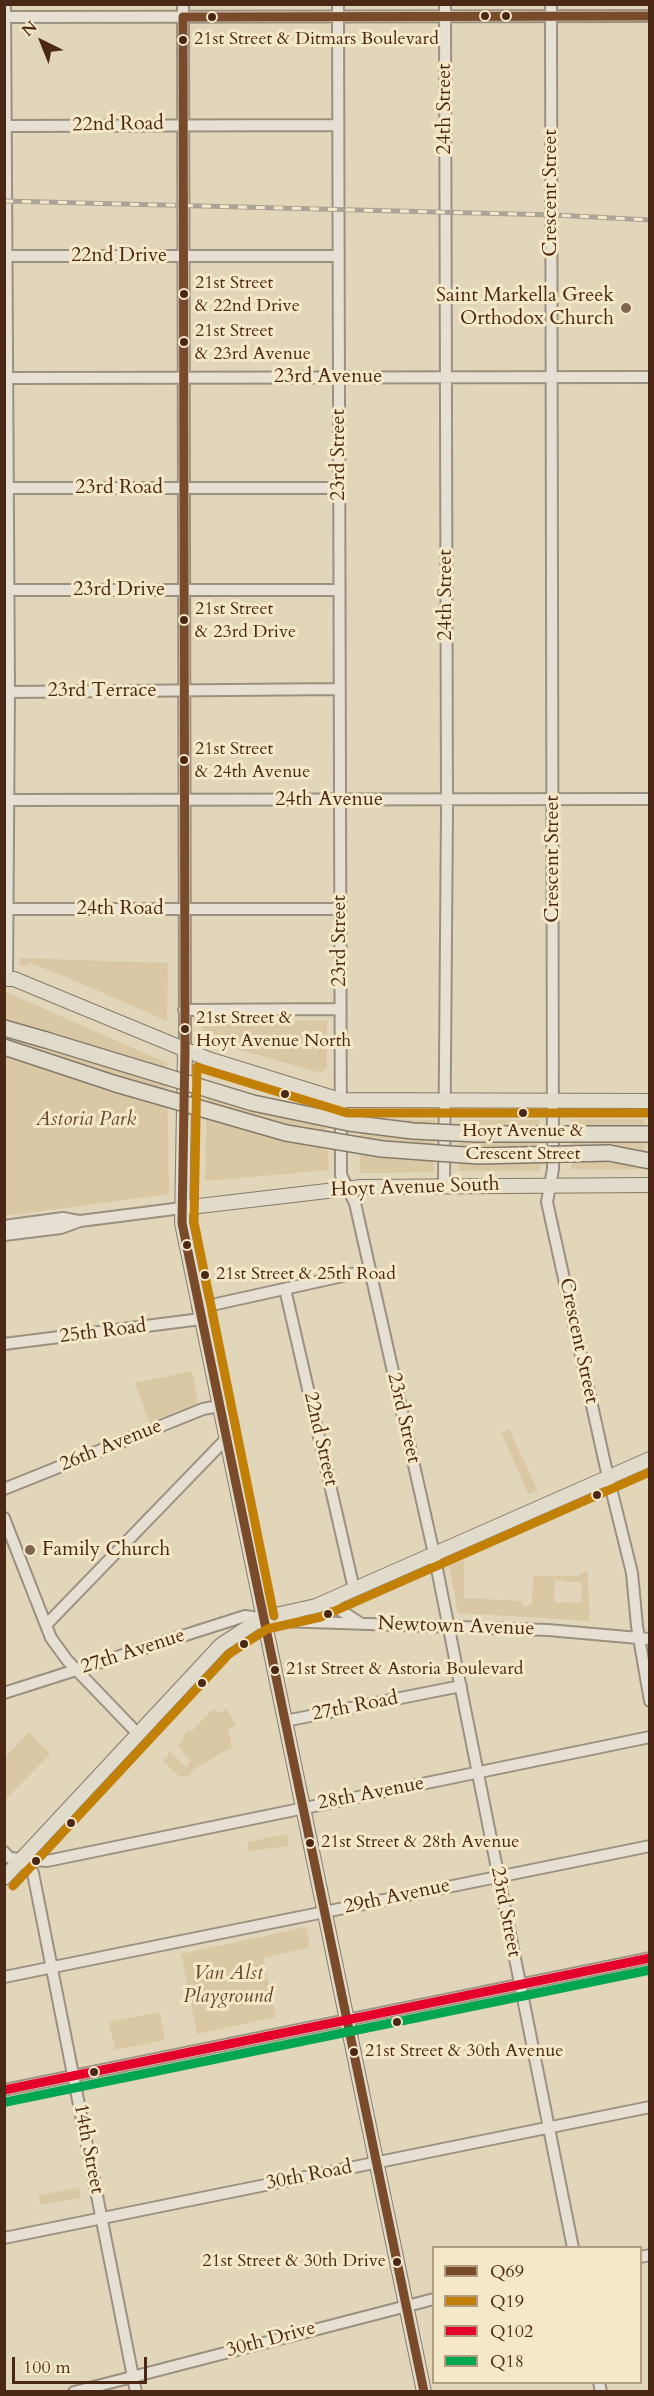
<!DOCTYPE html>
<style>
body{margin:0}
#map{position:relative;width:654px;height:2396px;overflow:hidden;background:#e1d6ba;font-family:Cardo,serif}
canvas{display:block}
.frame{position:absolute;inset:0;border:6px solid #4b2816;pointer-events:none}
.legend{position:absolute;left:432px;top:2246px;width:210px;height:138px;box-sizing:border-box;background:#f5e8c8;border:2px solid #b19b81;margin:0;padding:8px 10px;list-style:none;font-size:18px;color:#4b2816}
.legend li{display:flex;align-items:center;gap:12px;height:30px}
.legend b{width:30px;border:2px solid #b19b81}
.north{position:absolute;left:12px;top:12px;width:60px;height:60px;-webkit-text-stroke:4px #f5e8c8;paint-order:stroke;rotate:317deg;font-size:16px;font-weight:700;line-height:24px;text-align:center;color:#4b2816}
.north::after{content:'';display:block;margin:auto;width:21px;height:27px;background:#4b2816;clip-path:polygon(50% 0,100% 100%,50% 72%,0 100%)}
.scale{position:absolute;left:12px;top:2357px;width:135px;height:27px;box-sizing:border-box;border:3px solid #4b2816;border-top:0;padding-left:8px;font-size:18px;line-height:21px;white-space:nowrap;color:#4b2816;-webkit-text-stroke:4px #f5e8c8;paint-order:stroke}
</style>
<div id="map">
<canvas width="654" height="2396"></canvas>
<div class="frame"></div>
<ul class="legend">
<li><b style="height:8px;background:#7a4b2a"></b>Q69</li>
<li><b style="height:8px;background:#c38007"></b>Q19</li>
<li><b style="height:8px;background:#e4002b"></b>Q102</li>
<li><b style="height:8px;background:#00a651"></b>Q18</li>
</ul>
<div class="north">N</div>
<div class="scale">100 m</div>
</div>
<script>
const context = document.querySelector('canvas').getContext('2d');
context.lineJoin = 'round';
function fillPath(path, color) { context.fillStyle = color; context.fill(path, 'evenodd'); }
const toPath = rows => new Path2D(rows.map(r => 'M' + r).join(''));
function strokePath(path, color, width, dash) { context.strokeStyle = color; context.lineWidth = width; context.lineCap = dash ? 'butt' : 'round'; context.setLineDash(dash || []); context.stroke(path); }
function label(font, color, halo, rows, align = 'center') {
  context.font = font + ' Cardo,serif'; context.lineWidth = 6; context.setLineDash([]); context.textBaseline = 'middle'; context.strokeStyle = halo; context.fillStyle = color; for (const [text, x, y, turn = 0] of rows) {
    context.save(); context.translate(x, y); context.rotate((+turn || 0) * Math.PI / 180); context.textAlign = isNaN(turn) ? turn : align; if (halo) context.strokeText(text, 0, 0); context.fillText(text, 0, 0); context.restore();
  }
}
const green = toPath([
 [20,958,168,963,167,1021,64,976,29,963,25,967,19,964],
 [4,991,167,1063,169,1194,5,1216],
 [203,1019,327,1021,327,1067,321,1073,202,1039],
 [207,1083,325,1118,329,1170,205,1181],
 [360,1118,435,1120,434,1172,360,1173],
 [571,1119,644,1119,645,1169,571,1169],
 [459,1120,540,1120,540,1171,459,1171],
 [192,1371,198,1403,149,1422,135,1383],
 [509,1429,535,1485,538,1491,528,1494,501,1432],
 [464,1560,464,1598,522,1601,522,1605,525,1606,532,1605,533,1576,577,1576,587,1570,590,1621,458,1613,449,1566],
 [564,1580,565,1582,581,1582,582,1602,555,1603,554,1581],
 [226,1707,236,1726,228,1728,232,1747,191,1771,191,1775,180,1777,162,1760,168,1757,167,1755,170,1752,186,1767,191,1761,178,1746,184,1739,182,1737,189,1729,192,1731,213,1709,218,1713,226,1709],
 [29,1732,50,1754,5,1800,5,1757],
 [287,1834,289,1846,249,1851,247,1842],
 [306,1927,310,1947,263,1958,276,2017,197,2034,181,1954],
 [160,2012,165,2040,115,2050,109,2022],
 [79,2188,81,2198,40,2205,39,2195]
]);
const minor = toPath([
 [5,4,9,692,7,979],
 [183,4,185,1049],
 [338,4,341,1175,355,1203,434,1554,573,2248],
 [551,4,553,1169,547,1202,605,1464,632,1573,637,1626,650,1701],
 [4,17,650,16],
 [6,126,338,125],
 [7,256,339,256],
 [7,378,650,377],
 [7,488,338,488],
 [7,590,339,590],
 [9,692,339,689],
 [8,800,650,799],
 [8,909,340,909],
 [184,1010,340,1009],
 [444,1185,447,811,445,4],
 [4,1226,63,1218,79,1221],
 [4,1235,61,1228,80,1221,182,1208],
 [285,1289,354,1589],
 [198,1308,370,1270],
 [4,1344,201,1319],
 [4,1489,203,1409,219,1406],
 [4,1518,51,1638,67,1660,139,1735],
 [333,1599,337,1608,360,1623],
 [46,1625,225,1440],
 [4,1693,245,1616,280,1621,548,1630,650,1639],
 [285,1721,461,1686],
 [4,1852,10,1858,47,1861,650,1737],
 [22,1860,33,1873,136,2392],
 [4,1977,650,1846],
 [4,2090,650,1958],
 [4,2238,650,2107],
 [640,2257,650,2255],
 [599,2382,601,2392],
 [74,2392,434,2299]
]);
const major = toPath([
 [7,979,14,979,208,1059,340,1100,650,1101],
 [185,1049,182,1223,424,2392],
 [182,1208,361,1187,650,1185],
 [4,1878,221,1645,262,1618,316,1606,650,1459]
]);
const highway = toPath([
 [4,1028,46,1040],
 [4,1047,116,1084],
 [609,1153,650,1161]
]);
const rail = toPath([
 [4,201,554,215,650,220]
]);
const highwayBridge = toPath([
 [46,1040,253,1103,349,1123,413,1131,478,1134,650,1134],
 [116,1084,286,1133,382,1149,478,1156,609,1153]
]);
const bus1 = toPath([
 [183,17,185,1049,182,1223,424,2392],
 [183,17,650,16]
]);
const bus2 = toPath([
 [274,1616,194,1222,197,1067,347,1113,650,1113],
 [13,1886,229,1654,267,1629,321,1617,650,1472]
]);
const bus3 = toPath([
 [4,2090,650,1958]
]);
const bus4 = toPath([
 [6,2102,650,1970]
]);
const markers = [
 [485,16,5,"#4b2816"],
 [506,16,5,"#4b2816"],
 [212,17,5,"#4b2816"],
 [183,40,5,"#4b2816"],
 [184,294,5,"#4b2816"],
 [626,308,6,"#80654f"],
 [184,342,5,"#4b2816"],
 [184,620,5,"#4b2816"],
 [184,760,5,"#4b2816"],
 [185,1029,5,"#4b2816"],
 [285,1094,5,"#4b2816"],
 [523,1113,5,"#4b2816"],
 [187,1245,5,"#4b2816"],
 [205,1275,5,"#4b2816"],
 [597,1495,5,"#4b2816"],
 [30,1550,6,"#80654f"],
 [328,1614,5,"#4b2816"],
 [244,1644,5,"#4b2816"],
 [275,1670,5,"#4b2816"],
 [202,1683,5,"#4b2816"],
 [71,1823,5,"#4b2816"],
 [310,1843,5,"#4b2816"],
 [36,1861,5,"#4b2816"],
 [397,2022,5,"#4b2816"],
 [354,2052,5,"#4b2816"],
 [94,2072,5,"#4b2816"],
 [397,2262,5,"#4b2816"]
];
const busNames = [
 ["21st Street & Ditmars Boulevard",194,40],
 ["21st Street",195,284],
 ["& 22nd Drive",195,307],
 ["21st Street",195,332],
 ["& 23rd Avenue",195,355],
 ["21st Street",195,610],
 ["& 23rd Drive",195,633],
 ["21st Street",195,750],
 ["& 24th Avenue",195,773],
 ["21st Street &",196,1019],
 ["Hoyt Avenue North",196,1042],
 ["Hoyt Avenue &",523,1132,"center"],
 ["Crescent Street",523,1155,"center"],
 ["21st Street & 25th Road",216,1275],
 ["21st Street & Astoria Boulevard",286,1670],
 ["21st Street & 28th Avenue",321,1843],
 ["21st Street & 30th Avenue",365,2052],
 ["21st Street & 30th Drive",386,2262,"right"]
];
const streetNames = [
 ["24th Street",445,109,-90],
 ["22nd Road",118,125,-1],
 ["Crescent Street",551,193,-90],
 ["22nd Drive",119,256],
 ["23rd Avenue",328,377],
 ["23rd Street",339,455,-90],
 ["23rd Road",119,488],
 ["23rd Drive",119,590],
 ["24th Street",446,595,-90],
 ["23rd Terrace",102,691],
 ["24th Avenue",329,800],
 ["Crescent Street",553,859,-90],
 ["24th Road",120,909],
 ["23rd Street",340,941,-90],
 ["Hoyt Avenue South",415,1188,-2],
 ["25th Road",103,1332,-7],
 ["Crescent Street",578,1341,78],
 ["23rd Street",403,1418,77],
 ["22nd Street",320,1439,77],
 ["26th Avenue",111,1446,-22],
 ["Newtown Avenue",456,1627,2],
 ["27th Avenue",133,1652,-18],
 ["27th Road",355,1707,-11],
 ["28th Avenue",371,1794,-11],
 ["29th Avenue",397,1897,-12],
 ["23rd Street",505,1912,79],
 ["14th Street",88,2149,79],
 ["30th Road",309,2176,-11],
 ["30th Drive",271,2340,-15]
];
const poiNames = [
 ["Saint Markella Greek",614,296],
 ["Orthodox Church",614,319],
 ["Family Church",42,1550,"left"]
];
const parkNames = [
 ["Astoria Park",86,1120],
 ["Van Alst",228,1974],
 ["Playground",228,1997]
];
fillPath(green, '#dac8a4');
strokePath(minor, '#9b907f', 14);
strokePath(major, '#857a69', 16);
strokePath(highway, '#857a69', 18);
strokePath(minor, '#e5e0d3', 10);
strokePath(major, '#e1dbcb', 14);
strokePath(highway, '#e1dbcb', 15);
strokePath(rail, '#aba397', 5);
strokePath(rail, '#f5e8c8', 3, [9]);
strokePath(highwayBridge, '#857a69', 18, []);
strokePath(highwayBridge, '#e1dbcb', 15);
strokePath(bus1, '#7a4b2a', 9);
strokePath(bus2, '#c38007', 9);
strokePath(bus3, '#e4002b', 9);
strokePath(bus4, '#00a651', 9);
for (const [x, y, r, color] of markers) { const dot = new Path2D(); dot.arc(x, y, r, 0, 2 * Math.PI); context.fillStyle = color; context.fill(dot); strokePath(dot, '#f5e8c8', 2); }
label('18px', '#4b2816', '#f5e8c8', busNames, 'left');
label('20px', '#4b2816', '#f5e8c8', streetNames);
label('20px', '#4b2816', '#f5e8c8', poiNames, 'right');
label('italic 20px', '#66462f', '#f5e8c8', parkNames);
</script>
